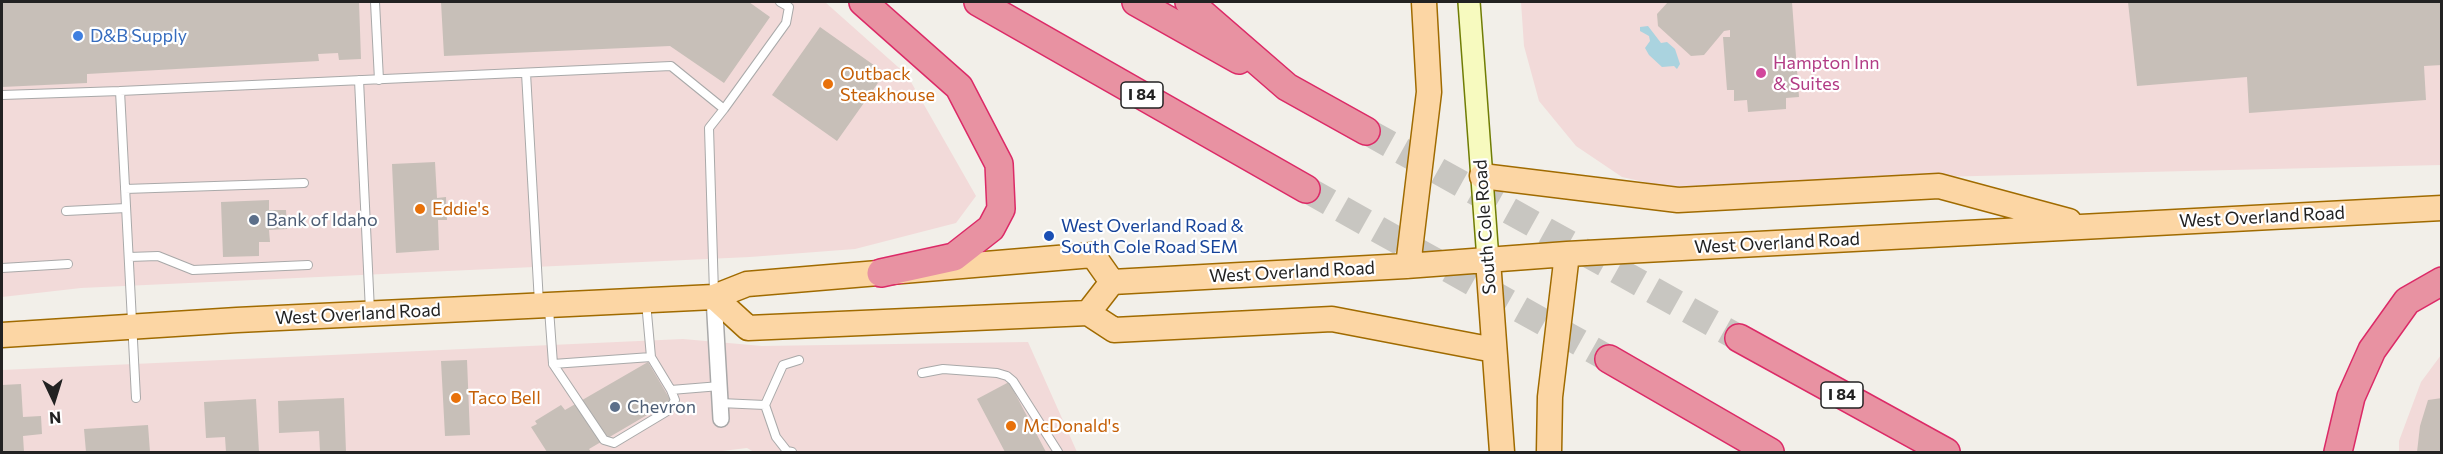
<!DOCTYPE html>
<style>
body{margin:0}
#map{position:relative;width:2443px;height:454px;overflow:hidden;background:#f2efe9;font-family:Commissioner,sans-serif}
canvas{display:block}
.frame{position:absolute;inset:0;border:3px solid #222;pointer-events:none}
.north{position:absolute;left:24px;top:370px;width:60px;height:60px;-webkit-text-stroke:4px #fff;paint-order:stroke;rotate:176deg;font-size:16px;font-weight:700;line-height:24px;text-align:center;color:#222}
.north::after{content:'';display:block;margin:auto;width:21px;height:27px;background:#222;clip-path:polygon(50% 0,100% 100%,50% 72%,0 100%)}
</style>
<div id="map">
<canvas width="2443" height="454"></canvas>
<div class="frame"></div>
<div class="north">N</div>
</div>
<script>
const context = document.querySelector('canvas').getContext('2d');
context.lineJoin = 'round';
function fillPath(path, color) { context.fillStyle = color; context.fill(path, 'evenodd'); }
const toPath = rows => new Path2D(rows.map(r => 'M' + r).join(''));
function strokePath(path, color, width, dash) { context.strokeStyle = color; context.lineWidth = width; context.lineCap = dash ? 'butt' : 'round'; context.setLineDash(dash || []); context.stroke(path); }
function label(font, color, halo, rows, align = 'center') {
  context.font = font + ' Commissioner,sans-serif'; context.lineWidth = 4.5; context.setLineDash([]); context.textBaseline = 'middle'; context.strokeStyle = halo; context.fillStyle = color; for (const [text, x, y, turn = 0] of rows) {
    context.save(); context.translate(x, y); context.rotate((+turn || 0) * Math.PI / 180); context.textAlign = isNaN(turn) ? turn : align; if (halo) context.strokeText(text, 0, 0); context.fillText(text, 0, 0); context.restore();
  }
}
const commercial = toPath([
 [2,2,825,2,907,75,976,196,956,223,855,249,750,257,81,288,2,297],
 [1521,2,2441,2,2441,165,1935,177,1680,190,1622,177,1576,146,1539,101,1524,46],
 [683,339,762,346,1028,342,1077,452,754,452,747,448,714,452,2,452,2,370],
 [2441,355,2441,452,2399,452,2399,441,2421,382]
]);
const water = toPath([
 [1648,26,1661,43,1667,42,1675,49,1680,64,1677,69,1674,66,1662,67,1649,55,1645,48,1650,41,1649,36,1640,31,1640,27]
]);
const building = toPath([
 [2,2,359,2,361,59,339,60,338,53,318,54,319,61,87,74,87,83,2,87],
 [441,2,749,2,770,17,724,83,670,46,444,56],
 [1668,2,1792,2,1799,97,1786,98,1786,109,1748,112,1747,100,1734,101,1734,90,1727,90,1723,37,1730,37,1730,30,1724,31,1704,55,1691,56,1658,26,1657,14],
 [2128,2,2442,2,2442,65,2424,66,2426,100,2249,113,2247,77,2137,86],
 [820,27,885,73,837,141,772,95],
 [435,162,437,198,446,197,447,220,438,220,439,250,396,253,392,164],
 [269,200,269,210,286,210,287,229,269,230,270,242,259,242,259,256,223,257,221,202],
 [467,360,470,435,445,436,441,361],
 [648,362,671,401,589,449,591,452,547,452,531,427,537,424,535,421,561,405,565,410],
 [1009,382,1046,452,1005,452,977,399],
 [21,384,23,417,41,416,42,434,23,436,24,452,2,452,2,385],
 [344,398,346,452,320,452,319,431,279,433,278,401],
 [2442,398,2442,452,2417,452,2420,426,2428,400],
 [256,399,259,452,226,452,225,437,206,438,204,402],
 [148,425,150,452,86,452,84,429]
]);
const motorwayTunnel = toPath([
 [1366,131,1739,338],
 [1306,189,1609,359]
]);
const service = toPath([
 [375,2,379,80],
 [526,73,539,303],
 [359,80,370,311],
 [120,91,671,66,724,109,709,128,714,293],
 [2,95,120,91,136,398],
 [724,109,786,23,789,7,780,2],
 [125,189,304,183],
 [66,211,126,208],
 [129,257,158,256,193,270,308,265],
 [2,268,68,264],
 [646,302,651,357,671,390,720,386],
 [549,309,553,364,651,357],
 [553,364,604,440,614,443,669,410,675,400,671,390],
 [922,373,943,369,997,373,1007,376,1013,381,1058,452],
 [720,403,765,405],
 [792,452,787,451,776,437,765,405,783,365,799,360]
]);
const minor = toPath([
 [714,297,721,419]
]);
const secondary = toPath([
 [1469,2,1488,260]
]);
const primary = toPath([
 [1482,176,1678,200,1939,186,2069,221],
 [1488,260,1502,452],
 [1408,266,1429,92,1424,2],
 [714,297,748,328,1088,313,1112,282,1406,266,1567,254,2442,208],
 [1088,313,1114,330,1332,319,1494,350],
 [2,335,237,320,714,297,747,284,1093,255,1112,282],
 [1549,452,1550,397,1567,254]
]);
const motorway = toPath([
 [863,2,959,87,999,164,1001,209,991,228,954,257,881,273],
 [978,2,1306,189],
 [1136,2,1239,60],
 [1189,2,1287,87,1366,131],
 [1739,338,1946,452],
 [1609,359,1770,452],
 [2338,452,2351,397,2372,350,2407,301,2442,281]
]);
const markers = [
 [78,36,6,"#3f7fe0"],
 [1761,73,6,"#d1479c"],
 [828,84,6,"#e8710a"],
 [420,209,6,"#e8710a"],
 [254,220,6,"#5c6f8a"],
 [1049,236,6,"#1a4fb4"],
 [456,398,6,"#e8710a"],
 [615,407,6,"#5c6f8a"],
 [1011,426,6,"#e8710a"]
];
const shields = [
 [1142,95,42],
 [1842,395,42]
];
const shieldNames = [
 ["I 84",1142,95],
 ["I 84",1842,395]
];
const shopNames = [
 ["D&B Supply",90,36]
];
const hotelNames = [
 ["Hampton Inn",1773,63],
 ["& Suites",1773,84]
];
const foodNames = [
 ["Outback",840,74],
 ["Steakhouse",840,95],
 ["Eddie's",432,209],
 ["Taco Bell",468,398],
 ["McDonald's",1023,426]
];
const streetNames = [
 ["West Overland Road",2262,217,-3],
 ["South Cole Road",1485,227,-94],
 ["West Overland Road",1777,243,-3],
 ["West Overland Road",1292,272,-3],
 ["West Overland Road",358,314,-3]
];
const serviceNames = [
 ["Bank of Idaho",266,220],
 ["Chevron",627,407]
];
const transitNames = [
 ["West Overland Road &",1061,226],
 ["South Cole Road SEM",1061,247]
];
fillPath(commercial, '#f2dad9');
fillPath(water, '#aad3df');
fillPath(building, '#c7bfb8');
strokePath(motorwayTunnel, '#c8c6c1', 27, [27, 14]);
strokePath(service, '#a9a9a9', 10);
strokePath(minor, '#a9a9a9', 18);
strokePath(secondary, '#707d05', 24);
strokePath(primary, '#a06b00', 27);
strokePath(motorway, '#dc2a67', 30);
strokePath(service, '#fff', 8);
strokePath(minor, '#fff', 15);
strokePath(secondary, '#f7fabf', 21);
strokePath(primary, '#fcd6a4', 24);
strokePath(motorway, '#e892a2', 27);
for (const [x, y, r, color] of markers) { const dot = new Path2D(); dot.arc(x, y, r, 0, 2 * Math.PI); context.fillStyle = color; context.fill(dot); strokePath(dot, '#fff', 2); }
for (const [x, y, w] of shields) { const box = new Path2D(); box.roundRect(x - w / 2, y - 13, w, 26, 4.5); context.fillStyle = '#fff'; context.fill(box); strokePath(box, '#222', 1.5); }
label('bold 16px', '#222', null, shieldNames);
label('18px', '#366cbe', '#fff', shopNames, 'left');
label('18px', '#b23c85', '#fff', hotelNames, 'left');
label('18px', '#c56008', '#fff', foodNames, 'left');
label('18px', '#222', '#fff', streetNames);
label('18px', '#4e5e75', '#fff', serviceNames, 'left');
label('18px', '#164399', '#fff', transitNames, 'left');
</script>
